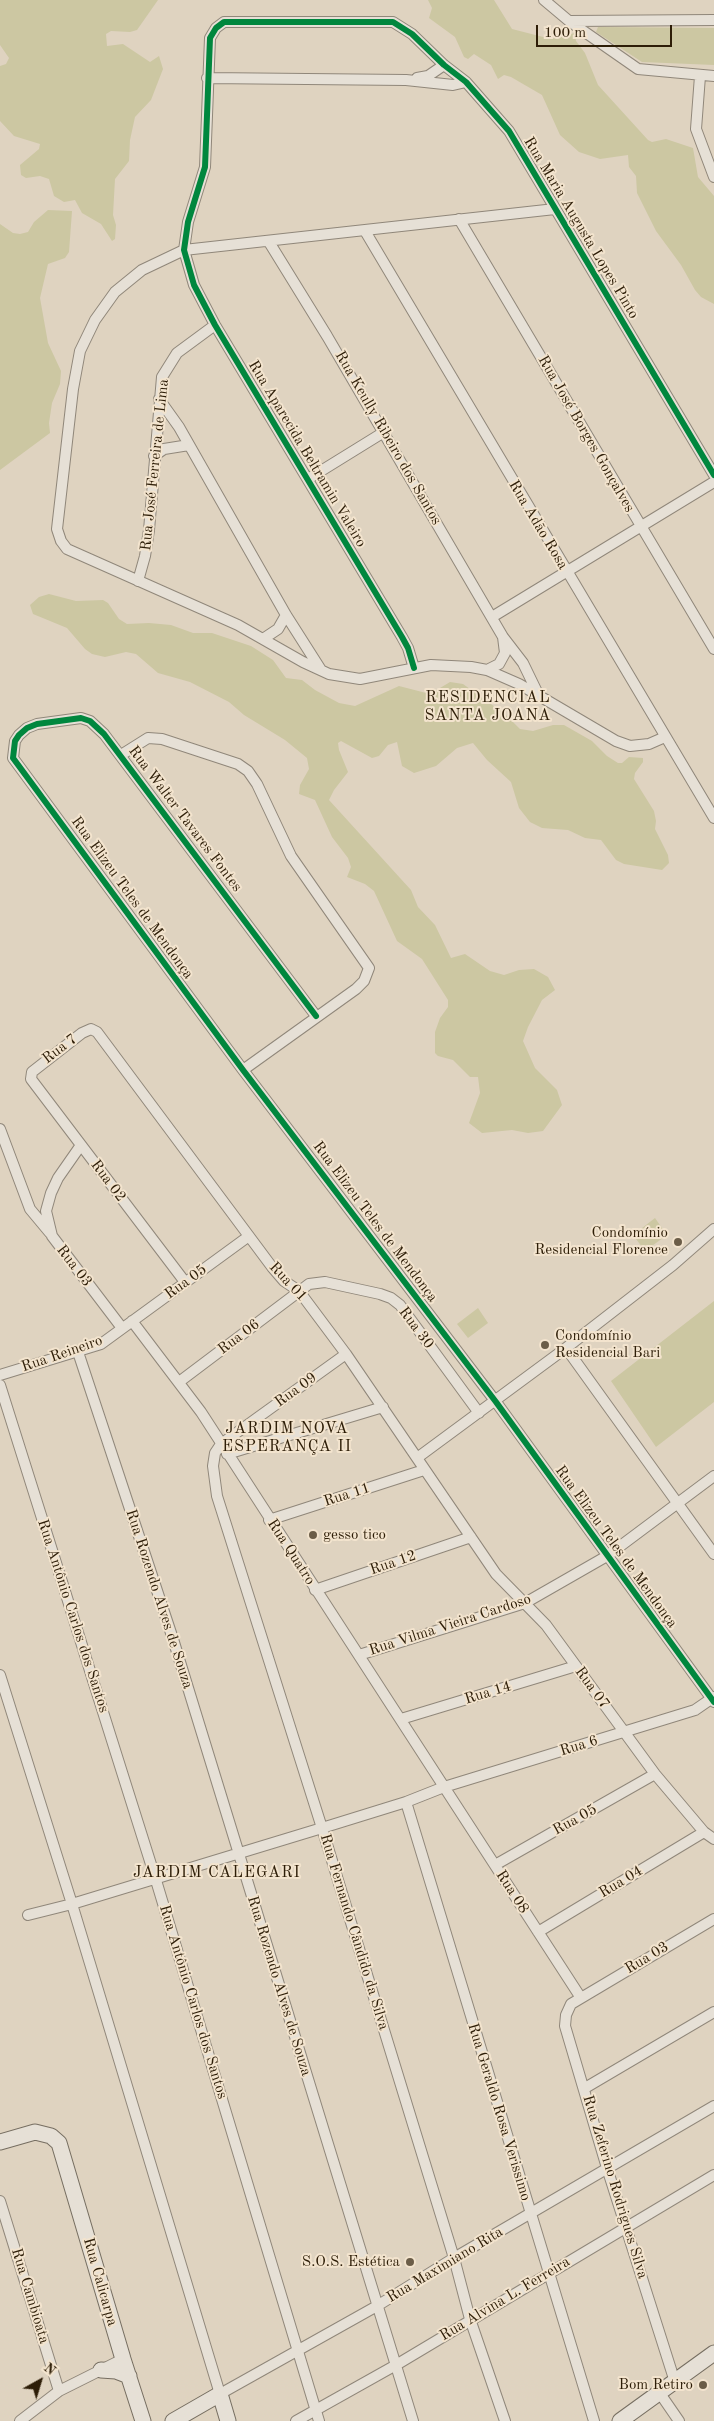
<!DOCTYPE html>
<meta charset="utf-8">
<style>
body{margin:0}
#map{position:relative;width:714px;height:2421px;overflow:hidden;background:#dfd3c0;font-family:"Old Standard TT",serif}
canvas{display:block}
.north{position:absolute;left:15px;top:2356px;width:50px;height:50px;-webkit-text-stroke:4px #f3e4ce;paint-order:stroke;rotate:39deg;font-size:14px;font-weight:700;line-height:20px;text-align:center;color:#2d1d07}
.north::after{content:'';display:block;margin:auto;width:18px;height:22px;background:#2d1d07;clip-path:polygon(50% 0,100% 100%,50% 72%,0 100%)}
.scale{position:absolute;left:536px;top:25px;width:136px;height:22px;box-sizing:border-box;border:2px solid #2d1d07;border-top:0;padding-left:6px;font-size:15px;line-height:18px;white-space:nowrap;color:#2d1d07;-webkit-text-stroke:4px #f3e4ce;paint-order:stroke}
</style>
<div id="map">
<canvas width="714" height="2421"></canvas>
<div class="north">N</div>
<div class="scale">100 m</div>
</div>
<script>
const context = document.querySelector('canvas').getContext('2d');
context.lineJoin = 'round';
function fillPath(path, color) { context.fillStyle = color; context.fill(path, 'evenodd'); }
const toPath = rows => new Path2D(rows.map(r => 'M' + r).join(''));
function strokePath(path, color, width, dash) { context.strokeStyle = color; context.lineWidth = width; context.lineCap = dash ? 'butt' : 'round'; context.setLineDash(dash || []); context.stroke(path); }
function label(font, color, halo, rows, align = 'center') {
  context.font = font + ' "Old Standard TT",serif'; context.lineWidth = 4; context.setLineDash([]); context.textBaseline = 'middle'; context.strokeStyle = halo; context.fillStyle = color; for (const [text, x, y, turn = 0] of rows) {
    context.save(); context.translate(x, y); context.rotate((+turn || 0) * Math.PI / 180); context.textAlign = isNaN(turn) ? turn : align; if (halo) context.strokeText(text, 0, 0); context.fillText(text, 0, 0); context.restore();
  }
}
const green = toPath([
 [0,0,158,0,137,30,130,32,111,31,106,34,107,46,123,44,150,62,159,56,163,69,151,100,135,117,130,140,129,161,115,179,113,215,116,225,115,239,112,241,101,224,82,213,75,200,64,202,54,196,49,179,40,176,26,178,21,175,20,165,39,149,40,144,14,136,0,121,0,66,6,64,9,58,0,45],
 [428,0,494,0,512,29,551,39,575,33,576,41,585,53,598,85,648,140,652,142,666,139,693,148,698,177,714,196,714,304,701,297,695,290,681,265,656,231,637,193,636,176,629,167,628,155,600,159,579,152,560,135,542,95,511,77,504,75,498,79,491,65,474,54,468,59,464,57,455,37,429,18,432,8],
 [598,27,714,28,714,65,642,62,596,32],
 [48,210,72,211,69,252,65,258,48,264,40,298,48,343,61,371,60,384,52,403,49,423,50,433,0,470,0,224,13,233,20,234,28,232,34,222],
 [49,594,76,601,103,600,108,603,119,619,127,624,149,623,171,625,193,633,212,633,251,646,273,660,286,678,302,680,315,690,339,703,355,706,399,686,430,694,450,682,463,684,505,714,520,729,533,731,553,725,564,725,592,741,607,756,618,763,622,763,629,757,643,758,643,762,635,773,634,779,654,811,656,821,655,829,668,855,669,863,662,870,624,864,616,860,601,840,585,838,568,830,542,828,530,822,519,808,511,782,487,760,473,743,457,748,436,766,414,773,402,766,397,742,388,745,379,756,372,758,341,741,338,743,339,750,348,772,334,790,329,800,411,890,418,907,435,925,451,958,465,954,490,971,504,975,519,970,534,969,548,977,555,990,542,1000,528,1027,523,1041,535,1068,557,1090,562,1105,543,1131,528,1133,512,1130,482,1133,469,1123,480,1093,478,1077,470,1077,453,1060,438,1056,435,1053,435,1032,440,1018,448,1007,448,1000,422,959,397,941,374,891,365,884,347,877,351,867,348,858,332,837,315,800,299,794,300,785,309,769,307,758,285,740,244,715,229,702,190,682,158,673,136,654,126,652,105,657,92,654,85,649,67,628,33,614,30,605,39,597],
 [655,1218,667,1235,645,1251,633,1235],
 [714,1301,714,1402,656,1447,611,1381],
 [478,1308,488,1323,468,1338,457,1324]
]);
const street = toPath([
 [544,0,569,21,638,69,714,76],
 [569,21,714,20],
 [700,76,696,129,714,177],
 [207,78,406,80,453,85,466,82],
 [417,78,428,76,444,65],
 [555,209,184,250,142,270,115,292,95,320,80,351,73,389,57,529,61,541,67,549,238,625,303,662,329,674,360,679,431,665,471,667,487,670,519,684,616,741,630,746,649,744,665,737],
 [459,219,714,649],
 [365,231,714,818],
 [269,242,327,336,503,637,523,663,539,696],
 [159,399,179,427,286,615,321,670],
 [154,456,164,449,189,445],
 [308,479,384,432],
 [138,581,145,556,149,530,162,377,177,353,215,325],
 [492,617,714,482],
 [263,639,278,629,286,615],
 [414,668,408,648,402,637,215,325,194,285,184,250,188,222,205,167,210,38,216,28,224,22,393,22,412,34,444,65,466,82,509,131,714,475],
 [487,670,499,664,505,653,503,637],
 [121,755,148,738,162,739,238,764,248,771,257,784,291,856,369,968,364,981,356,989,243,1070],
 [316,1016,104,734,90,721,81,718,37,724,27,728,19,735,15,741,13,758,243,1070,496,1402,714,1702],
 [0,1129,30,1209,50,1233],
 [81,1145,58,1178,51,1193,46,1211,52,1236,122,1328],
 [185,1282,31,1079,32,1072,82,1033,91,1029,97,1032,272,1267,284,1281,299,1291,346,1354,496,1574,546,1625,655,1774,704,1832,714,1839],
 [132,1321,201,1412,581,1998],
 [566,1348,714,1554],
 [78,1352,173,1639,413,2421],
 [346,1354,221,1444,215,1453,213,1466,217,1496,322,1828,454,2258,470,2319,505,2421],
 [0,1375,101,1344,249,1236],
 [179,1382,309,1284,325,1282,380,1294,391,1298,400,1305,479,1413],
 [0,1385,155,1877,319,2421],
 [227,1454,383,1407],
 [417,1458,566,1348,673,1265,714,1229],
 [269,1520,424,1470],
 [315,1590,471,1537],
 [359,1655,525,1603,607,1556,714,1476],
 [0,1675,72,1904,220,2394,377,2306,454,2258,714,2106],
 [401,1719,576,1666],
 [406,1802,594,2421],
 [495,1865,655,1774],
 [28,1915,72,1904,322,1828,406,1802,444,1787,695,1710,714,1697],
 [538,1932,704,1832],
 [585,2088,714,2012],
 [0,2201,59,2391],
 [675,2382,607,2168,565,2026,566,2015,571,2004,714,1919],
 [659,2392,679,2421],
 [20,2421,59,2391,123,2359],
 [296,2421,396,2365,714,2175]
]);
const secondary = toPath([
 [0,2142,35,2132,51,2136,59,2143,123,2359,143,2421],
 [101,2370,116,2371,129,2376],
 [173,2421,220,2394,228,2421],
 [620,2421,714,2353]
]);
const cycleway = toPath([
 [414,668,408,648,402,637,215,325,194,285,184,250,188,222,205,167,210,38,216,28,224,22,393,22,412,34,444,65,466,82,509,131,714,475],
 [316,1016,104,734,90,721,81,718,37,724,27,728,19,735,15,741,13,758,243,1070,496,1402,714,1702]
]);
const markers = [
 [678,1242,5,"#6b5d48"],
 [545,1345,5,"#6b5d48"],
 [313,1535,5,"#6b5d48"],
 [410,2262,5,"#6b5d48"],
 [703,2385,5,"#6b5d48"]
];
const streetNames = [
 ["Rua Maria Augusta Lopes Pinto",581,228,59],
 ["Rua José Borges Gonçalves",586,434,60],
 ["Rua Keully Ribeiro dos Santos",388,438,60],
 ["Rua Aparecida Beltramin Valeiro",307,454,59],
 ["Rua José Ferreira de Lima",155,465,-84],
 ["Rua Adão Rosa",538,525,59],
 ["Rua Walter Tavares Fontes",185,819,53],
 ["Rua Elizeu Teles de Mendonça",132,898,54],
 ["Rua 7",60,1049,-37],
 ["Rua 02",108,1181,53],
 ["Rua Elizeu Teles de Mendonça",375,1222,53],
 ["Rua 03",74,1266,52],
 ["Rua 05",186,1282,-36],
 ["Rua 01",288,1282,47],
 ["Rua 30",416,1328,53],
 ["Rua 06",239,1337,-37],
 ["Rua Reineiro",62,1354,-19],
 ["Rua 09",296,1390,-36],
 ["Rua 11",347,1495,-18],
 ["Rua Elizeu Teles de Mendonça",616,1547,54],
 ["Rua Quatro",291,1552,57],
 ["Rua 12",393,1563,-19],
 ["Rua Rozendo Alves de Souza",159,1599,72],
 ["Rua Antônio Carlos dos Santos",73,1616,72],
 ["Rua Vilma Vieira Cardoso",450,1625,-18],
 ["Rua 07",592,1688,54],
 ["Rua 14",488,1693,-17],
 ["Rua 6",579,1746,-17],
 ["Rua 05",575,1820,-29],
 ["Rua 04",621,1882,-31],
 ["Rua 08",512,1892,57],
 ["Rua Fernando Cândido da Silva",354,1932,73],
 ["Rua 03",647,1958,-31],
 ["Rua Rozendo Alves de Souza",279,1986,73],
 ["Rua Antônio Carlos dos Santos",193,2002,73],
 ["Rua Geraldo Rosa Verissimo",499,2112,73],
 ["Rua Zeferino Rodrigues Silva",615,2187,73],
 ["Rua Maximiano Rita",445,2265,-31],
 ["Rua Calicarpa",100,2282,74],
 ["Rua Cambioata",30,2296,73],
 ["Rua Alvina L. Ferreira",505,2299,-31]
];
const poiNames = [
 ["Condomínio",668,1233],
 ["Residencial Florence",668,1250],
 ["Condomínio",555,1336,"left"],
 ["Residencial Bari",555,1353,"left"],
 ["gesso tico",323,1535,"left"],
 ["S.O.S. Estética",400,2262],
 ["Bom Retiro",693,2385]
];
const neighbourhoodNames = [
 ["RESIDENCIAL",488,698],
 ["SANTA JOANA",488,716],
 ["JARDIM NOVA",287,1429],
 ["ESPERANÇA II",287,1447],
 ["JARDIM CALEGARI",217,1873]
];
fillPath(green, '#ccc7a2');
strokePath(street, '#90877a', 12);
strokePath(secondary, '#766e61', 17);
strokePath(street, '#e6e0d6', 10);
strokePath(secondary, '#e6e0d6', 15);
strokePath(cycleway, '#00873e', 6);
for (const [x, y, r, color] of markers) { const dot = new Path2D(); dot.arc(x, y, r, 0, 2 * Math.PI); context.fillStyle = color; context.fill(dot); strokePath(dot, '#f3e4ce', 2); }
label('15px', '#2d1d07', '#f3e4ce', streetNames);
label('15px', '#2d1d07', '#f3e4ce', poiNames, 'right');
context.letterSpacing = '1px';
label('16px', '#2d1d07', '#f3e4ce', neighbourhoodNames);
context.letterSpacing = '0px';
</script>
